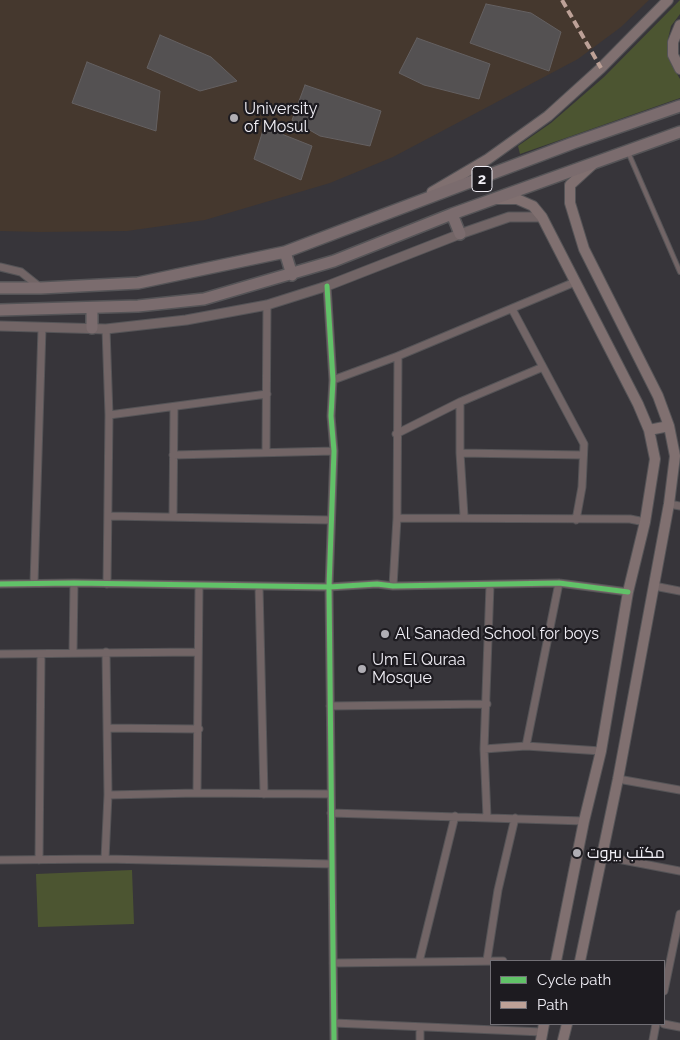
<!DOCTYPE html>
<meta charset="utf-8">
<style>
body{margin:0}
#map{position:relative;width:680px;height:1040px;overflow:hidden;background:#37353a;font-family:Raleway,sans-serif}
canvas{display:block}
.legend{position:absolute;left:490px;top:960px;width:175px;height:65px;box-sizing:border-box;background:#1d1b20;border:1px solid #727076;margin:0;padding:6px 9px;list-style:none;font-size:15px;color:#f1eff6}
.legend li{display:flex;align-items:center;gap:10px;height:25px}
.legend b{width:25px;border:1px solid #727076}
</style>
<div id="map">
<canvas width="680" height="1040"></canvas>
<ul class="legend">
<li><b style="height:6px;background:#61c268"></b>Cycle path</li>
<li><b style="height:6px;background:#bda197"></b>Path</li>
</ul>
</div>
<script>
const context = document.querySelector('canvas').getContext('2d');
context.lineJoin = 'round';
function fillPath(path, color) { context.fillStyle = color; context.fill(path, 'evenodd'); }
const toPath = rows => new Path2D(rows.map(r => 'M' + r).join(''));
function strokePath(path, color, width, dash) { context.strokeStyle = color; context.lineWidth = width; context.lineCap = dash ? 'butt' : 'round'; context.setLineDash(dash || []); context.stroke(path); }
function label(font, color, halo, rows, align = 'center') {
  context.font = font + ' Raleway,Cairo,sans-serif'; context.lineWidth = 4.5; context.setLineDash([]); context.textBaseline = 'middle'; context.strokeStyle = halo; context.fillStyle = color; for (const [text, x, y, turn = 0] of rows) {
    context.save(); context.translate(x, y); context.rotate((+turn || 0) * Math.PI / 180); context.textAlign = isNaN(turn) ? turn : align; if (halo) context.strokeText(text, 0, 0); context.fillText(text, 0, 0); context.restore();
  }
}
const education = toPath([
 [0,0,649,0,621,27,578,59,393,157,330,183,205,220,127,231,40,232,0,231]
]);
const green = toPath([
 [680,0,680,14,671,26,667,43,669,60,680,79,680,98,520,154,518,146,551,123,604,77],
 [132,870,134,924,38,927,36,874]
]);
const building = toPath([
 [486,4,531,13,561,32,549,71,470,43,486,4],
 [160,35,211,57,237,81,200,91,147,68,160,35],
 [417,38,490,64,479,99,424,85,399,73,417,38],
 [87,62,160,91,156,131,72,103,87,62],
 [305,85,381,111,370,146,320,136,292,120,305,85],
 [264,127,312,146,301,180,254,159,264,127]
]);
const service = toPath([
 [628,152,680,272]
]);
const minor = toPath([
 [0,267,21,272,41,288],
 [327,286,333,380,331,416,334,451,329,587,334,1040],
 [512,309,584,444,582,487,576,520],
 [106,329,109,415,107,584],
 [333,380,398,356,575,282],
 [460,402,460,453,464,516],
 [109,415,267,394],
 [396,434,460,402,543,367],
 [266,452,267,305],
 [460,453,583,455],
 [173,455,334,451],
 [669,504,680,506],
 [108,516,330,520],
 [173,516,174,407],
 [397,518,630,519,645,522],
 [34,583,42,328],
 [0,584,74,583,329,587,377,584,393,586,559,583,628,592],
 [393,586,397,518,398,356],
 [654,586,680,591],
 [259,587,264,794],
 [73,652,74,583],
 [0,654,197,652],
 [330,706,487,704],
 [107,728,199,729],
 [526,746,559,583],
 [484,749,526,746,601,751],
 [618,779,680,790],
 [197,793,199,585],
 [108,795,197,793,331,794],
 [331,813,584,821],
 [487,817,484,749,490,585],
 [602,856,680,871],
 [105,859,108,795,106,652],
 [0,860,105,859,332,864],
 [39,860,41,654],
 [487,960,498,890,515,818],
 [419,962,455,816],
 [333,963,503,961],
 [664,991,680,914],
 [334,1023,542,1032],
 [664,1024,680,1027],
 [420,1027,420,1040],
 [653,1040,656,1024]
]);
const tertiary = toPath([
 [0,326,106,329,186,320,267,305,327,286,460,234,509,217,542,217]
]);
const secondary = toPath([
 [680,25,673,42,673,55,680,69],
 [432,192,488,159,548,116,601,68,668,0],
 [495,199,517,199,533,206,542,217,638,404,649,430,655,459,645,522,628,592,601,751,584,821,556,961],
 [649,430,669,426],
 [580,961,618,779,669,504,675,456,669,426,658,396,584,249,570,203,570,185,593,164],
 [541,1040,544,1024],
 [563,1040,567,1024]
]);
const trunk = toPath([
 [452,214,460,234],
 [285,252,292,275],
 [0,288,41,288,138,283,285,252,573,143,680,106],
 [92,308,92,328],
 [0,310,138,306,204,299,334,261,452,214,680,132]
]);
const quiet = toPath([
 [562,0,601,68]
]);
const cycleway = toPath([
 [327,286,333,380,331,416,334,451,329,587,334,1040],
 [0,584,74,583,329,587,377,584,393,586,559,583,628,592]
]);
const markers = [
 [234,118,5,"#b0aeb4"],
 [385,634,5,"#b0aeb4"],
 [362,669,5,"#b0aeb4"],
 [577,853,5,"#b0aeb4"]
];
const shields = [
 [482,179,20]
];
const shieldNames = [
 ["2",482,179]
];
const poiNames = [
 ["University",244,109],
 ["of Mosul",244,127],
 ["Al Sanaded School for boys",395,634],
 ["Um El Quraa",372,660],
 ["Mosque",372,678],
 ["مكتب بيروت",587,853]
];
fillPath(education, '#45382e');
fillPath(green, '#4c5531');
fillPath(building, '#545152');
strokePath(building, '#646061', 1);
strokePath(service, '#555457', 6);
strokePath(minor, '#555457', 9);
strokePath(tertiary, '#555457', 11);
strokePath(secondary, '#555457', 12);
strokePath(trunk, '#555457', 14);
strokePath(service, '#726566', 4);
strokePath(minor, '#726566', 7);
strokePath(tertiary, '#726566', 9);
strokePath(secondary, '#807070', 10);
strokePath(trunk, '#7b6c6e', 11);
strokePath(quiet, '#bda197', 4, [8, 4]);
strokePath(cycleway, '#61c268', 5);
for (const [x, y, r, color] of markers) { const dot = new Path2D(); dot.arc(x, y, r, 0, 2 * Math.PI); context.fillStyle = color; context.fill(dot); strokePath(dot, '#1d1b20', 2); }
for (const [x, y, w] of shields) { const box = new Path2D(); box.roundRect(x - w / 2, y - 12.5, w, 25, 4); context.fillStyle = '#1d1b20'; context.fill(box); strokePath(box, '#f1eff6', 1); }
label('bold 15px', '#f1eff6', null, shieldNames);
label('16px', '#f1eff6', '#1d1b20', poiNames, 'left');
</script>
